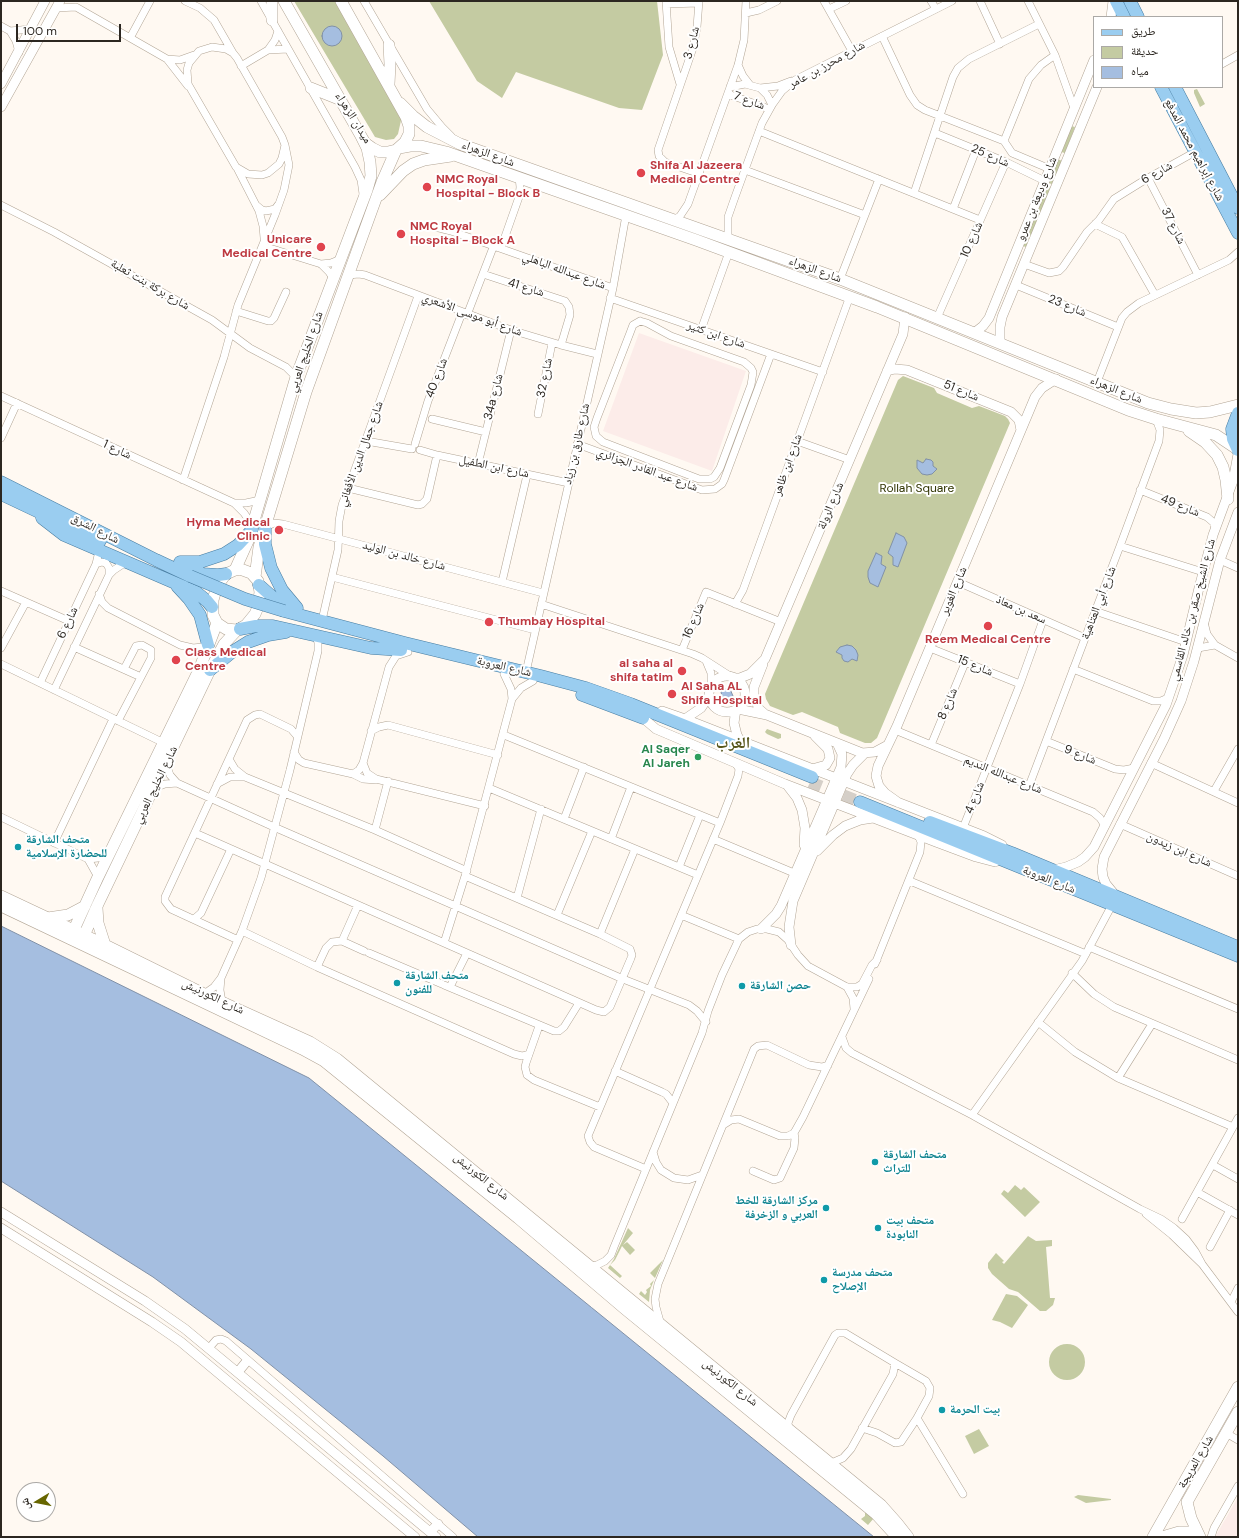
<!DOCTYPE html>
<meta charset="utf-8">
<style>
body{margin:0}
#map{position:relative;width:1239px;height:1538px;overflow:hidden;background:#fff9f2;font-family:"DM Sans","Noto Naskh Arabic",sans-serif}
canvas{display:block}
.frame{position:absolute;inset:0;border:2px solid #2c2721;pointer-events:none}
.legend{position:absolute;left:1093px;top:16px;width:130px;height:72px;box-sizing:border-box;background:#fff;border:1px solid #aba9a6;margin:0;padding:5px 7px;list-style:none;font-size:12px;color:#2c2721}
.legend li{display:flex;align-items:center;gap:8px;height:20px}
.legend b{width:20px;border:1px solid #aba9a6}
.north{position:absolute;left:16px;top:1482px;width:40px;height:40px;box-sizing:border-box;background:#fff;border:1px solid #aba9a6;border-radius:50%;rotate:260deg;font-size:11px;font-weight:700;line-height:16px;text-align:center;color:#2c2721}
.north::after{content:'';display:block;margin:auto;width:14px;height:18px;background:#676600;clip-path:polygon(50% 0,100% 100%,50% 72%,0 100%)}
.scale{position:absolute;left:16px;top:24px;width:105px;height:18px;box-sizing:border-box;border:2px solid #2c2721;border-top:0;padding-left:5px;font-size:12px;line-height:14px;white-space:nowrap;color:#2c2721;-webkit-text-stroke:3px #fff;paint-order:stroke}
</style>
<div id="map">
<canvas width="1239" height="1538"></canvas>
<div class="frame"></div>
<ul class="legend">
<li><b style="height:5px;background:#9acdf0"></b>طريق</li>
<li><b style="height:11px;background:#c4cba2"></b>حديقة</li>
<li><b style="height:11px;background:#a5bee0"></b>مياه</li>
</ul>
<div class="north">ش</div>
<div class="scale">100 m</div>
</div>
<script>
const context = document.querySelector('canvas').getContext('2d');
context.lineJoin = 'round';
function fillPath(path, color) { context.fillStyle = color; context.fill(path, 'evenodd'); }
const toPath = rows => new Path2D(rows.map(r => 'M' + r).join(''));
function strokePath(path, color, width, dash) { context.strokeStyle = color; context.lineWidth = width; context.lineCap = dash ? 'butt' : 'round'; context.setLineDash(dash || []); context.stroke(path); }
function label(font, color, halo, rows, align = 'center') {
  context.font = font + ' "DM Sans","Noto Naskh Arabic",sans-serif'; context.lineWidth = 4; context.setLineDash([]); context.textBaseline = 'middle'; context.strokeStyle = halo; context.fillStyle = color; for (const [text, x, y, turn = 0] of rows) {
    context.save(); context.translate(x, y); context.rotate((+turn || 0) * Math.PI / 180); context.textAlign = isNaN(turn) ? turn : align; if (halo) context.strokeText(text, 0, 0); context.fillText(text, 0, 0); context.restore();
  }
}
const commercial = toPath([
 [639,333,746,371,712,471,603,431],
 [1238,1497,1238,1537,1215,1537]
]);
const green = toPath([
 [294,1,335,1,402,116,398,134,394,139,386,140,375,137],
 [429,1,657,1,663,55,642,110,619,108,516,72,502,98,477,81],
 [1197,89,1205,104,1200,107,1194,93,1194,90],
 [1071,126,1075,127,1065,153,1061,152],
 [1058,159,1062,161,1052,184,1048,183],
 [1047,185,1051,187,1040,215,1036,214],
 [1034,217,1038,219,1026,247,1023,246],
 [903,376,934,388,937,393,972,408,979,406,1005,416,1008,419,1010,423,877,738,871,743,865,743,840,733,838,727,802,712,793,715,770,706,766,699,765,694,898,380],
 [767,729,781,734,781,738,778,739,767,734,765,732],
 [1015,1185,1021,1190,1024,1187,1040,1202,1025,1217,1001,1194,1004,1190,1008,1193],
 [628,1228,633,1233,623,1245,627,1242,635,1250,630,1255,622,1246,615,1260,610,1265,622,1276,620,1278,608,1268,614,1259],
 [1028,1236,1036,1241,1052,1240,1052,1246,1046,1247,1050,1298,1055,1298,1053,1305,1046,1311,1040,1311,1018,1292,1009,1289,992,1274,988,1268,988,1263,996,1253,1004,1261,1002,1262,1004,1264],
 [663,1260,655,1278,650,1273],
 [654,1280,650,1290,649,1302,639,1294,641,1291,645,1295,647,1292,646,1290,651,1286,650,1284],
 [1006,1294,1017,1296,1028,1305,1012,1328,1000,1322,992,1320],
 '1049 1362a18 18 0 1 1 36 0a18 18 0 1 1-36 0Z',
 [979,1429,989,1446,974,1454,965,1436],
 [1078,1495,1111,1499,1111,1500,1086,1503,1074,1497],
 [865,1512,874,1518,868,1525,861,1519,865,1516]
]);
const water = toPath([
 '322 36a10 10 0 1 1 20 0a10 10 0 1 1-20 0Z',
 [926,459,931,460,933,462,933,466,937,469,932,474,927,475,922,474,917,468,917,460,923,463,926,459],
 [896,533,904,537,907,543,898,567,893,565,893,557,888,553,896,533],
 [876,553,882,556,881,564,886,567,878,587,870,583,868,577,868,571,876,553],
 [847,645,852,646,856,650,858,655,857,661,852,659,848,662,844,661,842,658,842,655,836,652,840,647,847,645],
 [724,689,730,689,733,696,732,698,726,701,723,700,721,692,724,689],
 [1,926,309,1078,874,1537,478,1537,383,1456,251,1349,153,1277,1,1181,1,926]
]);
const primaryTunnel = toPath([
 [810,782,860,802]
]);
const minor = toPath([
 [185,1,200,8,214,20,233,53],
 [261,1,355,167,361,180,363,194],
 [364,1,427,109,442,127,451,136],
 [666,1,669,47,680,84],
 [699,1,697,27,693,48,658,150,659,156,665,162,700,174],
 [824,1,852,51],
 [931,1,936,9],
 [980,1,1000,44],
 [1028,1,1055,55,1074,108],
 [666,4,699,3],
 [56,8,76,7,167,59,180,60,194,55],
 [829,9,846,1],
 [746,13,759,10,777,1],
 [1,26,10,31,16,41,19,52],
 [10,31,31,29],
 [882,36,910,95,917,105,925,110,1004,141,1012,153,1050,169],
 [130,38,150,1],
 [212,47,226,49,233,53,237,58,282,137,285,145,282,158,279,164,268,173,262,175,248,174,236,167,188,84,187,70,189,63,199,51,212,47],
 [268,50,288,49],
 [167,59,188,86],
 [1222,64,1238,55],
 [738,65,743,76,750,85],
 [241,66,268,50,275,40,278,31],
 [730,87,745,84,760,88,767,95,772,105],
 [760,88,778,86,791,81],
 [728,94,769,109],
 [759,131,980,220],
 [935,133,1006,162,1045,181],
 [1004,141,1029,79,1041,65,1055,55],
 [237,168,259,211,263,226,264,238],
 [745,170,865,215],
 [1148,178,1198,275],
 [914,193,953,77,958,68,969,59,1039,24],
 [1,205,54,232,212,320,250,348,286,367,296,377],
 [256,205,262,210,266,211,275,209,278,205],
 [953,209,976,150],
 [674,220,680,216,688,204,738,65,744,40,746,1],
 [1095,224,1122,237,1155,295],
 [435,227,451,231,613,288],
 [728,239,728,217,735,197,762,123,772,105,782,91,795,80,952,1],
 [263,246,321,264,329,272,333,278],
 [501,248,519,197,520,187,519,177],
 [321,264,331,263,341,259],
 [1024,264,1049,273,1059,271,1063,267,1087,232,1099,220,1114,199,1148,178,1195,152],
 [483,274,565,301,569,307,570,315,561,345],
 [348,275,359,274,365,275,511,330,561,345,597,354],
 [840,279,879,179],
 [1016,285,1118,327],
 [610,298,823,372],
 [236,311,268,321,271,321,274,318,286,292],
 [467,315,494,245],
 [937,318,1006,162],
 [640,321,647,323,671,336,744,362,751,368,753,372,751,385,720,468,714,477,710,479,699,479,603,442,596,436,594,427,597,418,630,333,633,325,640,321],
 [701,330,729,252],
 [1097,382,1122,318,1127,312,1139,303,1229,260,1238,252],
 [1,396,234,503,244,513,253,526],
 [538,414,552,343],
 [432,419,486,432],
 [1,438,17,403],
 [366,441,412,449],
 [797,441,850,460],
 [415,444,428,401,462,313],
 [577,444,702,490,715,489,722,484,724,480,771,354],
 [420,450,437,455,569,483],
 [478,464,511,330],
 [183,480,224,357,238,305,275,215,284,190,289,165,285,145],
 [348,488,418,505,422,504,427,499,437,455],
 [1140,490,1207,517,1214,523,1215,528],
 [234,503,246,503,260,500],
 [265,527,274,523,283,524,543,593],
 [1120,546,1203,572],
 [1220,560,1238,568],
 [96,564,102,562,106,563,109,568,109,575],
 [332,577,535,630],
 [502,582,527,475],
 [958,582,1085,638],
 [1,591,69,621],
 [99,594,102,602,108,608,180,645,193,648,202,647,208,645],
 [541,604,693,654,702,658,730,676],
 [735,604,743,590,850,296],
 [1095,611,1186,642],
 [323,616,338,550,339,521,342,505,418,296],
 [1204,622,1207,634,1215,645,1238,658],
 [74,647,141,677],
 [1,648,26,602],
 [930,648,1020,684],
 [1198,648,1215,645],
 [682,650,706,592,781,622],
 [706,661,711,673,711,686],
 [1,664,164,743],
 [1073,669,1153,701,1161,701,1168,698],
 [526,672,613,288,626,215],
 [40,683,96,564,99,551],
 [54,690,109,575,114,570,126,562],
 [512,699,521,688,533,681],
 [118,721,151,658,151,650,142,645,136,646,124,669],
 [895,730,1093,812,1100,818,1105,826],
 [371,731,379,727,388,725,498,755],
 [504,735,720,823],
 [1046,741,1115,769,1124,770,1134,768],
 [931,745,965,663],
 [294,752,299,760,304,763,353,774,363,779,376,780],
 [229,759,235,769,245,777,375,830,467,871],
 [363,763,367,773,376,779,485,806],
 [1151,763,1238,803],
 [166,764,170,775,177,783],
 [353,774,359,770,363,763,389,667,396,656,408,652],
 [217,784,230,777,245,777],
 [1029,786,1120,546,1159,441,1160,430,1156,419],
 [154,788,165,784,177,783,274,827,623,979,689,1005,697,1011,706,1022],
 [489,788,698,875],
 [1214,791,1238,749],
 [1,817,88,859,108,857],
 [564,819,584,767],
 [1120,824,1238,876],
 [963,828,1020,684,1043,620],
 [375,830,388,781],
 [195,833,596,1010,604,1012,610,1007,631,958,632,955,630,949,600,934,465,876],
 [611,839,631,787],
 [713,839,794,873],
 [54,843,113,719],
 [88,859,98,877],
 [679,867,700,815],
 [910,881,1086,954],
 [517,898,541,809],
 [557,915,592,831],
 [681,915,739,939],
 [194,919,201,913,231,849],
 [242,931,317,967,514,1054,522,1056,529,1054],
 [600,934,635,849],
 [238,940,171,909,165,901,165,897,247,720,255,715,260,714,291,729,297,736],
 [342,941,358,905],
 [444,943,465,876,512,699,511,689,504,674],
 [1089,947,1238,1009],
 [369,953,442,984],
 [875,964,920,852,921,842,918,835],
 [317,967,326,948,332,942,342,941,364,951],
 [1072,973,1094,994,1114,1007,1238,1060],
 [221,978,220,990,222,1002],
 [444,985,554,1031,559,1031,564,1027,579,1003],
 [450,987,467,953],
 [847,987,853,998,854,1009],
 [204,994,214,987,221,978,242,931,261,878,290,770,318,651,318,642,314,634],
 [1038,1022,1075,1052,1118,1078,1233,1127],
 [539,1026,526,1063,525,1067,527,1075,534,1080,600,1107],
 [842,1037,846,1048,852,1053,972,1115,1140,1209,1161,1219,1174,1228,1186,1239,1195,1251,1202,1264],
 [615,1071,662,1092,666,1094,673,1103],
 [1118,1078,1152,1024],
 [972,1115,1082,961,1112,905],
 [723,1125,731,1120,739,1119,780,1136,788,1136,794,1133,803,1117,869,979],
 [653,1152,656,1162,661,1170,674,1178,688,1180,702,1175],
 [1213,1165,1238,1179],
 [646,1169,594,1147,590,1142,588,1136,720,823,738,776,739,769,736,764],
 [753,1171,774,1180,780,1178,794,1148,795,1138,794,1133],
 [1197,1192,1238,1215],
 [1146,1214,1172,1235,1202,1264,1238,1312],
 [1182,1219,1238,1118],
 [1210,1247,1230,1210],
 [588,1266,597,1265,605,1261,611,1255,614,1247,702,1033,708,1011,722,975,739,939,748,932,757,929,767,929,779,932,788,940,798,955,808,966,847,987,857,987,862,984,872,965,877,960],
 [1231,1302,1238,1288],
 [661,1325,656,1307,655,1299,658,1284,754,1049,758,1046,767,1045,809,1065,822,1067,828,1065],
 [209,1348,216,1340,221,1339,226,1341,453,1537],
 [917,1418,963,1494],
 [862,1428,877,1433,895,1443,901,1442,917,1418,929,1396,930,1388,926,1381,895,1363],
 [789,1431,788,1423,791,1415,835,1335,838,1333,845,1333,895,1363,893,1374,851,1449,843,1458,829,1464],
 [1226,1433,1238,1440],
 [1211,1537,1214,1528,1238,1486]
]);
const tertiary = toPath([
 [1111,17,1113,1],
 [1,84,45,1],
 [1,107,60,1],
 [974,333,983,326,989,318,1094,60],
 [1000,343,1000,327,1002,317,1097,87],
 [887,371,895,369,907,370,1011,412,1019,420,1021,430],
 [763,664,754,687,754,696,759,709,766,715],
 '709 694a18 18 0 1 1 36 0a18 18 0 1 1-36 0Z',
 [736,678,740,678,750,674,765,659,903,334,905,317],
 [736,709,734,723,737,735,740,740],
 [738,709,767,715,862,753,875,752,888,745],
 [662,711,685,719,984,836,1002,845],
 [643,718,656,729,785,784,936,842,976,857,995,862],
 [685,719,701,708,709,696],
 [812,769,826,765,830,758,828,749,815,736],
 [787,785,797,798,802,810,805,828,804,845],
 [899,803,885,793,879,786,876,776,878,766,897,726,1035,397,1042,388,1056,379],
 [817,851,833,835,845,826,860,820,873,818],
 [1053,870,1066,867,1078,862,1085,857,1094,847,1166,705,1183,655,1199,588,1213,535,1233,481,1238,454],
 [1115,895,1106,884,1103,877,1102,869,1104,857,1164,739,1181,701,1194,661,1220,560,1238,512],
 [761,929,776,914,781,906,841,767,842,754,837,743],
 [791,945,789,927,793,901,847,774,853,765,865,753],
 [1,1212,145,1301,185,1329,436,1537],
 [1,1228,152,1322,181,1342,415,1537],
 [238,1372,247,1361],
 [430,1532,438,1524]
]);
const secondary = toPath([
 [272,1,272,20],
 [284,1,365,143,372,148,380,152,388,152,396,150,405,142,409,134,409,126,406,117,341,1],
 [389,84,390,64,389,45],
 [311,88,341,100],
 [400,103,413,116,427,127,460,144,840,279,1148,403,1171,409,1196,413,1210,412,1238,405],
 [399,148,410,146,421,146,446,152,696,240,877,307,1128,410,1156,419,1216,435,1237,449],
 [380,195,403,171,413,164,424,160,451,156],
 [1189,431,1205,442,1217,455,1223,467,1226,480,1228,499],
 [240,569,251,573,258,581,260,592,258,607,255,614,246,625,237,630,226,629,217,623,213,615,213,600,217,586,226,574,235,570,240,569],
 [235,570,248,541,296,377,367,190,371,176,370,162,367,148,361,136],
 [255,577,259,547,306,392,382,182,396,150],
 [1,896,105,945,204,994,310,1042,337,1059,881,1505,897,1523,908,1537],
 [1,906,302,1049,324,1061,518,1218,625,1309,876,1514,897,1537],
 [97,908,98,923,105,945],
 [48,918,68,915,85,906],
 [71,936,98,877,199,670,217,623],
 [82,940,98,904,210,670,224,644,237,630],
 [1153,1537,1238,1387],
 [1162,1537,1179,1532,1189,1532,1199,1536],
 [1200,1537,1191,1518,1187,1502,1238,1412]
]);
const primary = toPath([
 [1116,1,1124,17],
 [1130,1,1138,17],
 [1161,87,1238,233],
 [1175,87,1238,208],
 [1238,413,1232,429,1233,439,1238,450],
 [1,482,156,560,190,576],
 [1,494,100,541],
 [42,518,64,535,196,592,207,601,212,607],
 [265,527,265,544,271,568,282,590,297,608],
 [180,562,200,562,224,554,238,545,252,530],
 [183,566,203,574,218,575,226,574],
 [259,585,276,600,296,608],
 [177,586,189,599,200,615,208,645],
 [284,611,405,643,541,676,586,688,631,704,812,777],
 [240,629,256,626,273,626,371,648,401,650],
 [210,670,232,652,248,642,268,635,286,632],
 [582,695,643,718],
 [860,802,1238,956],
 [930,822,1012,853,1238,947]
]);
const primaryBridge = toPath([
 [190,576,245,599,284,611]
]);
const markers = [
 [641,173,5,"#e0444e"],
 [427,187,5,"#e0444e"],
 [401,234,5,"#e0444e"],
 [321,247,5,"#e0444e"],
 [279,530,5,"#e0444e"],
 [489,622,5,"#e0444e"],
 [988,626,5,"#e0444e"],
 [176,660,5,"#e0444e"],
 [682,671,5,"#e0444e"],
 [672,694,5,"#e0444e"],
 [698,757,4,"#2e9e5b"],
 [18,847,4,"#0f9aa8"],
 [397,983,4,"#0f9aa8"],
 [742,986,4,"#0f9aa8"],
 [875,1162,4,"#0f9aa8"],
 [826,1208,4,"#0f9aa8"],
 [878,1228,4,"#0f9aa8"],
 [824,1280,4,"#0f9aa8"],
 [942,1410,4,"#0f9aa8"]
];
const streetNames = [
 ["شارع 3",692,43,-76],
 ["شارع محرز بن عامر",827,65,-29],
 ["شارع 7",749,101,20],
 ["ميدان الزهراء",353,118,58],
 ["شارع إبراهيم محمد المدفع",1194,150,62],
 ["شارع الزهراء",488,154,20],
 ["شارع 25",990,156,23],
 ["شارع 6",1157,173,-29],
 ["شارع وديعة بن عمرو",1037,199,-68],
 ["شارع 37",1173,226,63],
 ["شارع 10",972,240,-66],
 ["شارع الزهراء",815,270,20],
 ["شارع عبدالله الباهلي",564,271,20],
 ["شارع بركة بنت ثعلبة",150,285,30],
 ["شارع 41",526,288,17],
 ["شارع 23",1067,306,22],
 ["شارع أبو موسى الأشعري",472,315,20],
 ["شارع ابن كثير",716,335,19],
 ["شارع الخليج العربي",306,352,-71],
 ["شارع 40",437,378,-69],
 ["شارع 32",545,378,-79],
 ["شارع الزهراء",1116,390,22],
 ["شارع 51",961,391,22],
 ["34a شارع",494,397,-76],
 ["شارع طارق بن زياد",577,444,-77],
 ["شارع 1",117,450,25],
 ["شارع جمال الدين الأفغاني",361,454,-70],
 ["شارع ابن ظاهر",788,465,-70],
 ["شارع ابن الطفيل",494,467,12],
 ["شارع عبد القادر الجزائري",647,470,20],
 ["شارع الرولة",831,506,-67],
 ["شارع 49",1180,506,22],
 ["شارع الشرق",95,529,27],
 ["شارع خالد بن الوليد",404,556,15],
 ["شارع الغوير",954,591,-67],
 ["شارع أبي العتاهية",1099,603,-69],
 ["سعد بن معاذ",1021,610,24],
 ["شارع الشيخ صقر بن خالد القاسمي",1193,610,-75],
 ["شارع 16",694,621,-67],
 ["شارع 6",68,623,-65],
 ["شارع 15",975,666,22],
 ["شارع العروبة",504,667,13],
 ["شارع 8",948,704,-67],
 ["شارع 9",1080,755,22],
 ["شارع عبدالله النديم",1003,775,22],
 ["شارع الخليج العربي",156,785,-64],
 ["شارع 4",975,798,-68],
 ["شارع ابن زيدون",1179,850,24],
 ["شارع العروبة",1049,880,22],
 ["شارع الكورنيش",213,997,25],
 ["شارع الكورنيش",481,1177,39],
 ["شارع الكورنيش",730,1383,39],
 ["شارع المريجة",1196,1462,-60]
];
const healthNames = [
 ["Shifa Al Jazeera",650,166],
 ["Medical Centre",650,180],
 ["NMC Royal",436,180],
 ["Hospital - Block B",436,194],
 ["NMC Royal",410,227],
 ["Hospital - Block A",410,241],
 ["Unicare",312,240,"right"],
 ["Medical Centre",312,254,"right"],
 ["Hyma Medical",270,523,"right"],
 ["Clinic",270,537,"right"],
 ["Thumbay Hospital",498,622],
 ["Reem Medical Centre",988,640,"center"],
 ["Class Medical",185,653],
 ["Centre",185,667],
 ["al saha al",673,664,"right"],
 ["shifa tatim",673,678,"right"],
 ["Al Saha AL",681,687],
 ["Shifa Hospital",681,701]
];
const parkNames = [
 ["Rollah Square",917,489]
];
const leisureNames = [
 ["Al Saqer",690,750],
 ["Al Jareh",690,764]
];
const cultureNames = [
 ["متحف الشارقة",26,840],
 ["للحضارة الإسلامية",26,854],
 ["متحف الشارقة",405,976],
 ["للفنون",405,990],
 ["حصن الشارقة",750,986],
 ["متحف الشارقة",883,1155],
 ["للتراث",883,1169],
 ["مركز الشارقة للخط",818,1201,"right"],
 ["العربي و الزخرفة",818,1215,"right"],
 ["متحف بيت",886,1221],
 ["النابودة",886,1235],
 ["متحف مدرسة",832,1273],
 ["الإصلاح",832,1287],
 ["بيت الحرمة",950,1410]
];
const districtNames = [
 ["الغرب",733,744]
];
fillPath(commercial, '#fcece9');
fillPath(green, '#c4cba2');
fillPath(water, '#a5bee0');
strokePath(water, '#8191a7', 1);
strokePath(primaryTunnel, '#d5cfc8', 12, [12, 6]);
strokePath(minor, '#b2a595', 8);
strokePath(tertiary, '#b2a595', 10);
strokePath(secondary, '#b2a595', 12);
strokePath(primary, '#487da1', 13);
strokePath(minor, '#fff', 7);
strokePath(tertiary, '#fff', 9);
strokePath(secondary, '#fff', 11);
strokePath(primary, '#9acdf0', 12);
strokePath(primaryBridge, '#487da1', 13, []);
strokePath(primaryBridge, '#9acdf0', 12);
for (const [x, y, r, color] of markers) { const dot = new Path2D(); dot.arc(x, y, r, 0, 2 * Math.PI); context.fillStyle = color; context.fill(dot); strokePath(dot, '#fff', 1.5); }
label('12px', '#2c2721', '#fff', streetNames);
label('bold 12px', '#be3a42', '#fff', healthNames, 'left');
label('12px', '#2f3300', '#fff', parkNames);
label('bold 12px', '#27864d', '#fff', leisureNames, 'right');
label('bold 12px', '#0d838f', '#fff', cultureNames, 'left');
label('bold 16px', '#57561b', '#fff', districtNames);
</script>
